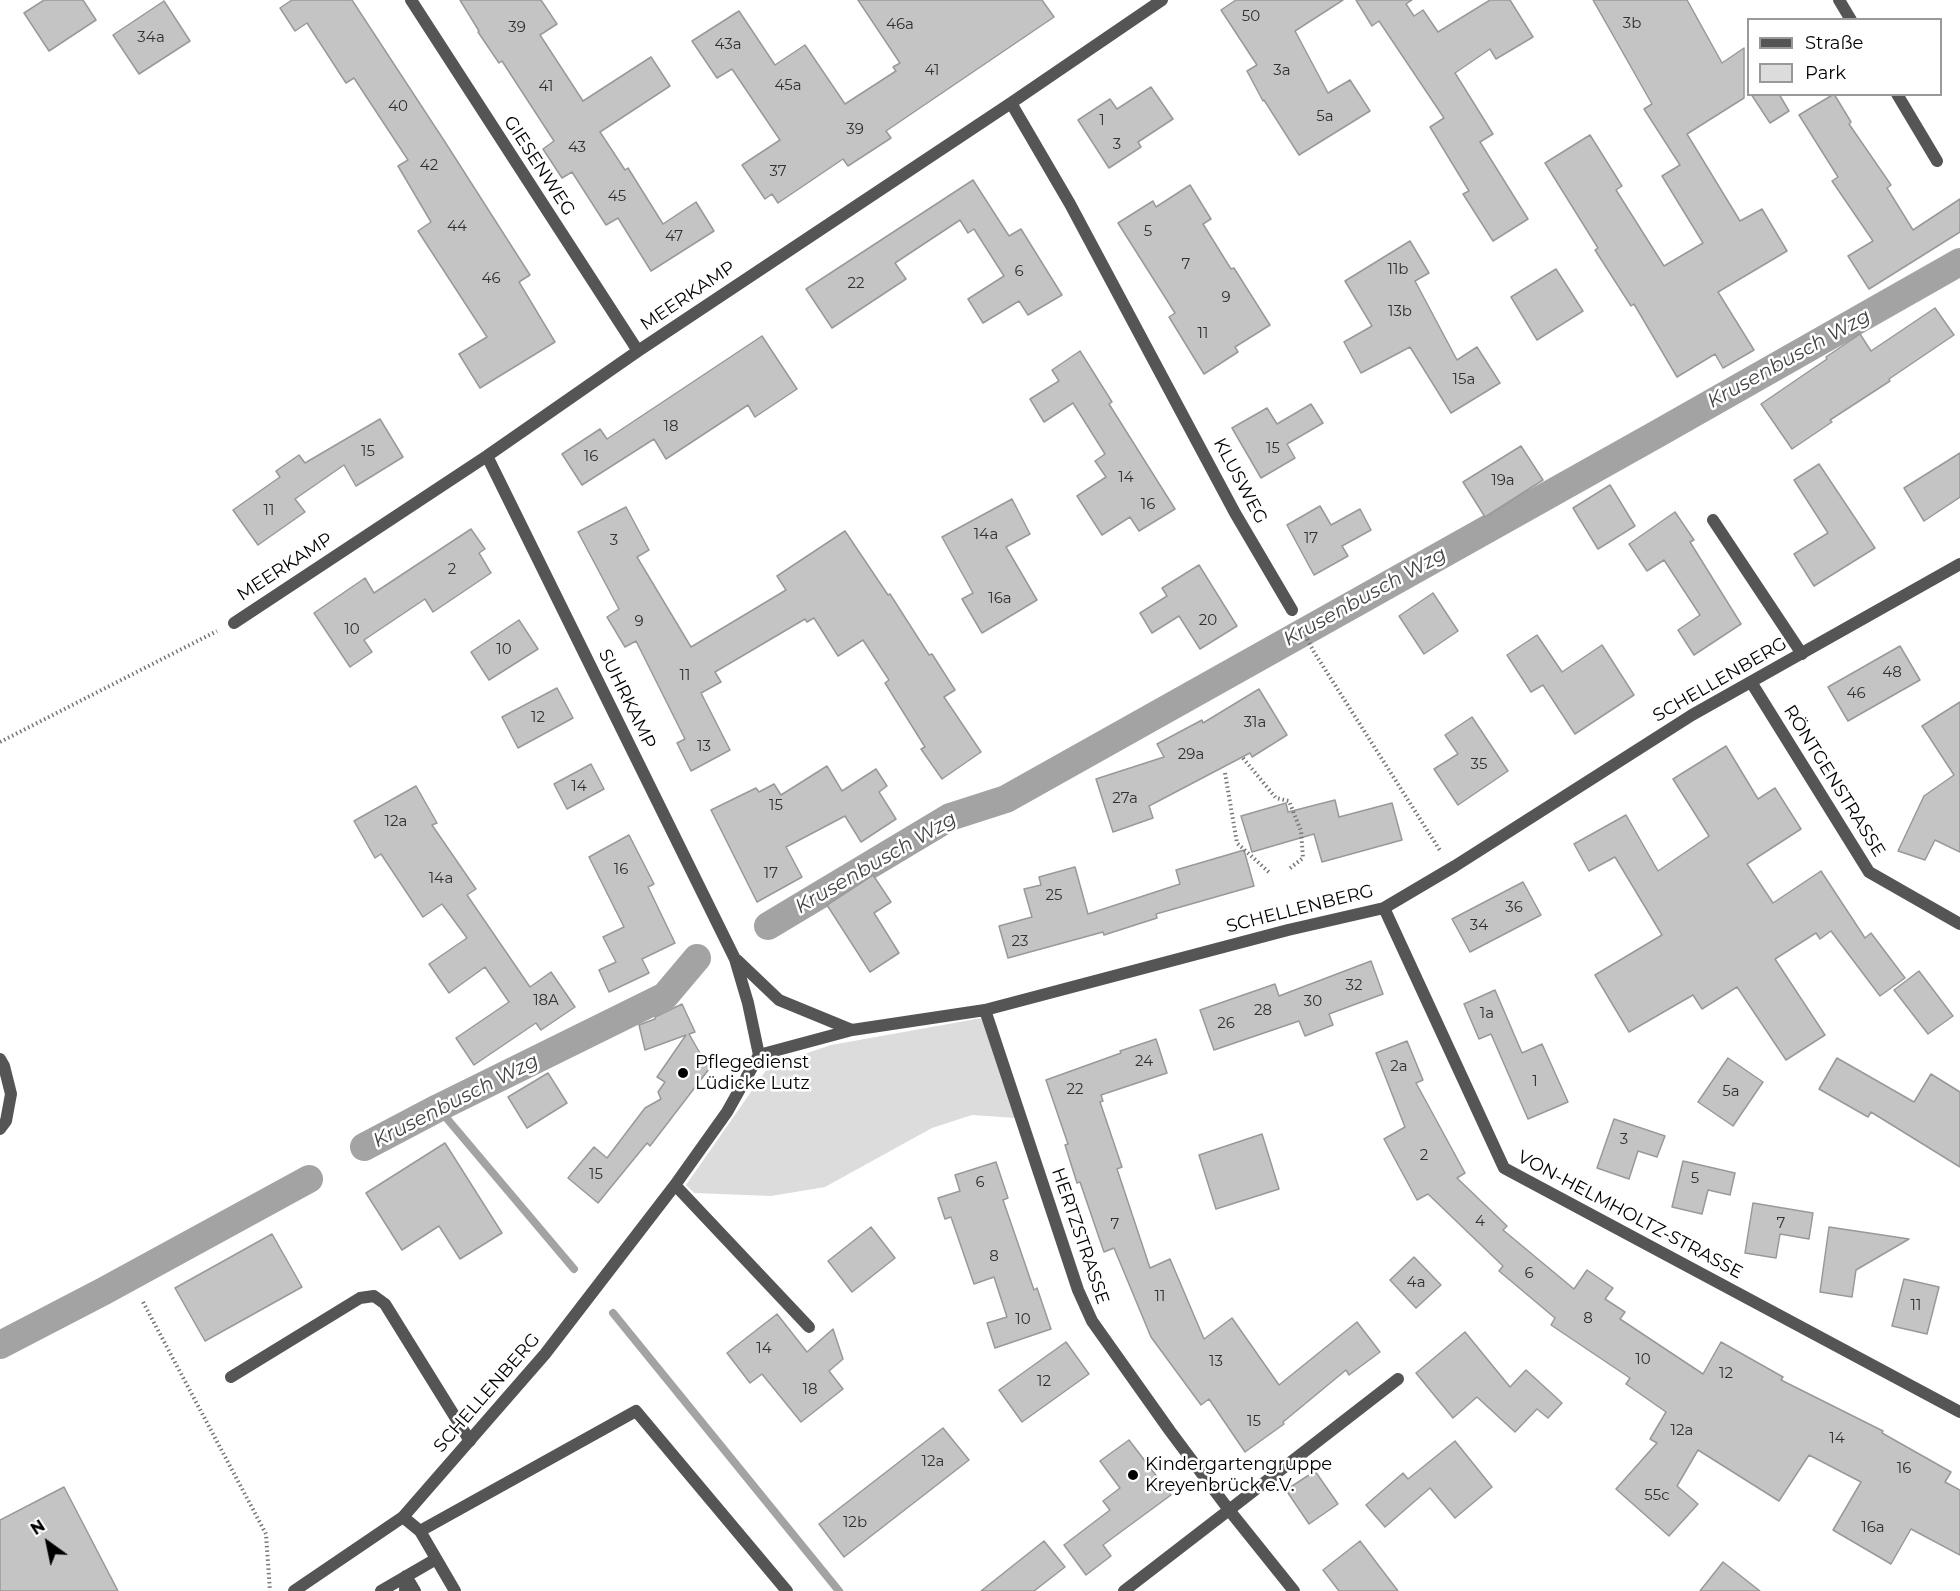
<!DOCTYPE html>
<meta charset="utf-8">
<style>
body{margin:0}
#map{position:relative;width:1960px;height:1591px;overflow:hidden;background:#fff;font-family:Montserrat,sans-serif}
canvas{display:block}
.legend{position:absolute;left:1747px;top:18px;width:195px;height:78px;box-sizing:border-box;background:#fff;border:2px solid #999;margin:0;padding:8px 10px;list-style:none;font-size:18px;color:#000}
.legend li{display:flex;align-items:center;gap:12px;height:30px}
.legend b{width:30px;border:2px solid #999}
.north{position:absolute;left:18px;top:1513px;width:60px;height:60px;-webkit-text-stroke:4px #fff;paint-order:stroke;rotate:327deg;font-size:16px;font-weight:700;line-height:24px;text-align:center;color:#000}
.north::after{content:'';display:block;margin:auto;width:21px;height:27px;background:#000;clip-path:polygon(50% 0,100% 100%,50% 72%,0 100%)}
</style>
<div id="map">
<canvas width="1960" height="1591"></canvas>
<ul class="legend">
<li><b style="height:8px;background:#555"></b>Straße</li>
<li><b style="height:16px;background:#dcdcdc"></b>Park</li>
</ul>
<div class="north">N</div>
</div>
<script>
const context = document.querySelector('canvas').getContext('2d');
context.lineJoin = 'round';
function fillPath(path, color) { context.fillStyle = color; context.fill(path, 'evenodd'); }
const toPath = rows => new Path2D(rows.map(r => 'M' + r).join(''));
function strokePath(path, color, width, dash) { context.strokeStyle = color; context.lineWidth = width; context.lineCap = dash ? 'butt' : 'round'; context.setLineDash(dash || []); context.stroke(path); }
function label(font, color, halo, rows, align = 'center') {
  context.font = font + ' Montserrat,sans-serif'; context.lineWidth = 5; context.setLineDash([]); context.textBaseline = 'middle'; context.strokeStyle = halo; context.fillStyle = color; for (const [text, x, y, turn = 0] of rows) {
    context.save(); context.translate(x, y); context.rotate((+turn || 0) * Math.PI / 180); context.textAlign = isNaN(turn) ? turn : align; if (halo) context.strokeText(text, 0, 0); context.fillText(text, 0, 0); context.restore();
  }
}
const green = toPath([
 [982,1018,1016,1118,972,1115,932,1128,825,1187,771,1196,694,1193,686,1185,769,1066,831,1045]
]);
const stream = toPath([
 [438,1108,574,1269],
 [613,1313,839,1591]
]);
const canal = toPath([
 [768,926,950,817,1006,799,1657,434,1960,262],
 [364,1147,438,1108,665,996,697,958],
 [0,1345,104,1291,309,1179]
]);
const building = toPath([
 [44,0,83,0,96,20,49,51,24,13,44,0],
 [292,0,352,0,445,142,530,275,519,282,555,342,480,388,459,354,487,337,418,231,431,222,398,166,408,160,354,78,346,83,307,23,295,31,280,8,292,0],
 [460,0,541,0,557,24,540,35,583,101,651,57,670,86,600,132,625,170,628,168,663,224,696,202,714,231,651,271,618,218,606,225,572,172,562,178,543,149,554,141,502,61,499,63,478,32,479,31,460,0],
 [858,0,1042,0,1054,17,886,131,891,138,848,166,843,159,778,203,772,194,765,199,742,165,780,140,732,69,717,78,692,41,739,11,775,65,805,45,845,104,896,71,893,67,900,63,858,0],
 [1236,0,1343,0,1295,31,1328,93,1350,80,1370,111,1299,155,1264,100,1263,101,1247,71,1257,65,1221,10,1236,0],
 [1356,0,1412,0,1406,4,1414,16,1423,10,1438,32,1490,0,1510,0,1533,37,1496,59,1490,49,1455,73,1493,134,1480,142,1528,219,1493,241,1463,194,1469,191,1430,127,1444,118,1379,21,1372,26,1356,0],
 [1593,0,1687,0,1722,63,1744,48,1744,98,1687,134,1740,221,1762,209,1787,251,1718,292,1754,350,1723,368,1715,354,1677,377,1634,304,1631,306,1595,250,1598,248,1545,163,1590,135,1622,186,1616,190,1664,266,1703,243,1662,176,1680,165,1644,109,1652,104,1593,0],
 [164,1,190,41,139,74,113,35,164,1],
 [1151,87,1173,119,1138,142,1141,147,1109,168,1078,120,1110,99,1117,109,1151,87],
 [1751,94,1779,94,1789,111,1770,123,1751,94],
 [1834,94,1851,122,1849,124,1891,185,1887,188,1913,230,1960,199,1960,232,1869,289,1848,256,1873,241,1832,181,1838,177,1799,115,1834,94],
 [973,180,1009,236,1021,229,1062,295,1028,315,1019,301,983,323,968,299,1004,276,974,229,968,233,960,220,895,263,906,279,832,328,806,289,973,180],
 [1190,185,1211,219,1203,224,1231,269,1234,268,1270,325,1235,347,1238,352,1204,374,1169,317,1175,313,1118,223,1153,201,1156,207,1190,185],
 [1410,241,1429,273,1415,281,1457,360,1477,347,1500,383,1451,413,1410,347,1361,373,1344,342,1372,326,1345,281,1410,241],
 [1556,269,1583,311,1537,340,1511,297,1556,269],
 [1935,308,1954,335,1889,379,1890,381,1830,420,1832,422,1792,449,1761,404,1827,359,1826,357,1860,334,1871,351,1935,308],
 [762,336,797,389,755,417,748,405,666,459,654,439,582,485,562,454,600,429,607,439,762,336],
 [1080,351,1112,402,1109,404,1175,509,1139,531,1130,517,1102,535,1077,496,1106,477,1095,461,1105,454,1073,403,1044,422,1030,399,1059,381,1052,370,1080,351],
 [1311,404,1323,423,1287,444,1295,458,1261,478,1232,428,1267,408,1277,424,1311,404],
 [380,419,403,457,356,486,344,465,295,499,305,512,258,545,233,510,280,477,276,471,299,455,305,463,380,419],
 [1521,446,1543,480,1485,517,1463,482,1521,446],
 [1960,453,1960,497,1924,521,1904,488,1960,453],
 [1819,464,1875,548,1814,586,1794,554,1828,533,1794,480,1819,464],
 [1610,485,1635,526,1598,549,1573,508,1610,485],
 [1012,499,1030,534,1006,547,1037,600,982,633,962,599,973,593,942,537,1012,499],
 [1320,506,1331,525,1360,509,1371,530,1342,546,1348,556,1314,575,1287,525,1320,506],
 [626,507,649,550,637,557,691,647,786,590,777,576,845,531,888,595,890,594,929,655,932,654,955,690,944,697,981,752,942,779,921,749,925,747,885,683,889,680,863,640,838,656,814,618,807,622,805,619,715,672,721,682,701,693,730,750,691,771,677,743,685,739,636,641,625,647,607,617,619,609,578,532,626,507],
 [1675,512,1694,540,1690,542,1741,624,1694,655,1678,630,1700,615,1664,560,1647,571,1629,544,1675,512],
 [471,529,485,549,479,553,491,573,433,612,425,599,364,640,372,652,350,667,314,613,365,578,374,593,471,529],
 [1199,565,1237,626,1200,649,1179,616,1152,633,1140,613,1167,596,1162,588,1199,565],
 [1433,593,1458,631,1424,654,1399,616,1433,593],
 [519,620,538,649,489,680,471,652,519,620],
 [1537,635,1562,672,1602,645,1634,695,1575,734,1543,685,1531,692,1507,655,1537,635],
 [1900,646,1920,680,1848,721,1828,687,1900,646],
 [557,688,573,718,518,748,502,717,557,688],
 [1259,689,1287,735,1252,757,1250,753,1149,806,1153,818,1113,832,1096,779,1164,757,1157,744,1202,720,1203,723,1259,689],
 [1960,702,1960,852,1935,840,1925,860,1898,851,1924,796,1954,775,1922,726,1960,702],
 [1472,717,1508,771,1458,805,1434,769,1458,754,1445,735,1472,717],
 [1726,746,1758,799,1775,788,1801,829,1747,864,1773,903,1821,871,1865,938,1871,933,1905,978,1880,996,1831,931,1820,939,1816,933,1775,959,1825,1035,1786,1060,1737,987,1702,1009,1693,995,1629,1032,1595,975,1662,935,1615,857,1589,871,1574,844,1626,815,1658,871,1709,836,1673,779,1726,746],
 [591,764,604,789,567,809,554,784,591,764],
 [827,766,842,791,876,769,887,786,879,792,896,819,861,842,845,816,786,847,802,877,757,902,711,810,756,788,759,792,774,784,781,795,827,766],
 [416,786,437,823,432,825,476,889,467,895,530,987,551,972,575,1007,541,1030,536,1023,474,1065,456,1038,509,1002,485,967,449,993,429,964,467,938,442,904,423,917,381,854,375,858,354,821,416,786],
 [1335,800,1339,817,1392,803,1402,840,1322,862,1314,834,1252,852,1241,816,1286,803,1288,812,1335,800],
 [629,835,654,884,648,887,675,943,642,959,649,973,609,992,599,970,616,962,603,937,624,927,589,857,629,835],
 [1244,850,1254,886,1156,914,1157,918,1104,935,1103,932,1008,958,999,926,1032,917,1024,889,1041,885,1039,877,1075,867,1088,914,1180,884,1176,870,1244,850],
 [873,875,891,902,874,913,899,953,870,972,827,905,873,875],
 [1523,882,1541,915,1470,952,1452,919,1523,882],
 [1371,961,1383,994,1329,1014,1333,1025,1305,1036,1299,1021,1214,1050,1200,1010,1275,984,1279,996,1371,961],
 [1919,971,1953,1016,1928,1034,1894,990,1919,971],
 [1495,990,1522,1053,1542,1044,1568,1102,1528,1119,1491,1034,1479,1039,1464,1004,1495,990],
 [682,1004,695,1032,689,1034,709,1069,650,1146,647,1143,598,1203,568,1178,594,1147,607,1158,645,1108,661,1099,658,1092,665,1082,657,1077,686,1035,645,1050,639,1025,655,1019,655,1017,682,1004],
 [1156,1039,1167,1073,1101,1095,1103,1101,1100,1102,1122,1167,1117,1169,1150,1268,1170,1259,1204,1339,1232,1318,1279,1385,1357,1322,1380,1352,1349,1375,1346,1370,1283,1422,1284,1424,1245,1452,1209,1399,1201,1405,1151,1337,1114,1248,1104,1252,1080,1182,1077,1183,1065,1145,1068,1144,1046,1080,1121,1053,1120,1051,1156,1039],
 [1407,1041,1423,1080,1416,1083,1465,1173,1457,1178,1507,1226,1503,1230,1574,1289,1587,1270,1613,1288,1605,1299,1625,1312,1620,1319,1703,1374,1721,1342,1783,1377,1781,1380,1883,1431,1882,1433,1951,1472,1945,1482,1960,1490,1960,1555,1911,1529,1891,1564,1833,1530,1861,1482,1809,1455,1779,1501,1698,1450,1677,1486,1698,1504,1669,1536,1616,1489,1657,1443,1650,1439,1666,1412,1626,1384,1630,1378,1551,1325,1555,1318,1499,1271,1503,1266,1428,1194,1417,1200,1384,1139,1405,1127,1376,1053,1407,1041],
 [1728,1058,1763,1082,1733,1126,1698,1102,1728,1058],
 [1837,1058,1914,1102,1931,1074,1960,1092,1960,1167,1871,1112,1868,1117,1819,1089,1837,1058],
 [548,1073,567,1103,527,1128,508,1097,548,1073],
 [1614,1119,1665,1136,1657,1157,1638,1151,1629,1179,1597,1168,1614,1119],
 [1262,1134,1279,1189,1216,1209,1199,1155,1262,1134],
 [445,1143,502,1233,460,1259,439,1226,402,1250,366,1193,445,1143],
 [1683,1161,1735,1173,1730,1195,1708,1190,1702,1214,1672,1207,1683,1161],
 [996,1162,1008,1198,1003,1200,1034,1290,1037,1288,1051,1329,995,1348,987,1323,1007,1317,994,1277,974,1284,951,1217,945,1219,938,1198,960,1191,955,1175,996,1162],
 [1753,1203,1813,1213,1809,1239,1780,1234,1776,1258,1745,1253,1753,1203],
 [871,1227,895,1258,852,1292,828,1261,871,1227],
 [1829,1227,1909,1239,1856,1270,1852,1297,1820,1292,1829,1227],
 [272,1234,302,1287,205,1341,175,1288,272,1234],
 [1414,1257,1441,1285,1416,1308,1390,1280,1414,1257],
 [1904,1279,1939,1287,1927,1334,1892,1326,1904,1279],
 [777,1314,807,1352,833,1329,843,1359,829,1371,843,1389,801,1422,762,1374,750,1383,727,1353,777,1314],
 [1465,1332,1510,1387,1526,1370,1562,1403,1548,1418,1537,1409,1515,1432,1477,1397,1453,1418,1416,1373,1465,1332],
 [1066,1342,1089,1374,1022,1422,999,1390,1066,1342],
 [943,1428,969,1460,844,1557,819,1524,943,1428],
 [1129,1440,1171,1495,1103,1545,1111,1556,1086,1575,1064,1545,1110,1510,1103,1501,1120,1488,1100,1461,1129,1440],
 [1455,1441,1492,1487,1455,1518,1430,1488,1385,1527,1366,1505,1403,1473,1408,1479,1455,1441],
 [1315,1471,1338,1504,1309,1524,1286,1490,1315,1471],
 [64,1487,118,1591,0,1591,0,1520,64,1487],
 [1044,1541,1065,1567,1034,1591,981,1591,1044,1541],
 [1360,1541,1398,1591,1339,1591,1323,1570,1360,1541],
 [1723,1562,1760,1591,1700,1591,1723,1562]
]);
const path = toPath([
 [1301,627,1314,652,1441,852],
 [0,742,217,631],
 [1243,758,1276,798,1289,801,1301,831,1303,858,1289,869],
 [1225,773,1237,843,1271,874],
 [143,1302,266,1534,270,1591]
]);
const lane = toPath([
 [1713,520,1802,654],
 [231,1377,360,1298,374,1296,385,1304,470,1441],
 [1229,1510,1398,1379],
 [403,1517,420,1531,455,1591],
 [420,1531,636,1411,787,1591],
 [381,1591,436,1559],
 [405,1591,406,1576,415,1591]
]);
const street = toPath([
 [411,0,638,351],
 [1839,0,1851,20],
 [1897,94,1937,161],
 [1011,103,1070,204,1235,513,1292,610],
 [487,456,735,959,748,1003,759,1055],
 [234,623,487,456,638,351,1011,103,1162,0],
 [1751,682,1869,872,1960,924],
 [1384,908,1504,1168,1960,1412],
 [737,960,779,1000,852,1030],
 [985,1010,1078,1290,1092,1321,1170,1431,1229,1510,1294,1591],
 [0,1059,4,1066,11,1094,6,1121,0,1129],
 [675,1185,809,1327],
 [294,1591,403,1517,545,1354,675,1185,727,1112,759,1055,852,1030,985,1010,1288,930,1384,908,1455,866,1692,715,1960,564],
 [1124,1591,1229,1510]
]);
const markers = [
 [683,1073,6,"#000"],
 [1133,1475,6,"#000"]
];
const numberNames = [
 ["50",1251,17],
 ["3b",1632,24],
 ["46a",900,25],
 ["39",517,28],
 ["34a",151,38],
 ["43a",728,45],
 ["41",932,71],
 ["3a",1282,71],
 ["45a",788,86],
 ["41",546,87],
 ["40",398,107],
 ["5a",1325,117],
 ["1",1102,121],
 ["39",855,130],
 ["3",1117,145],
 ["43",577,148],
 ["42",429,166],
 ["37",778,172],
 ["45",617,197],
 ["44",457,227],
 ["5",1148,232],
 ["47",674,237],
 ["7",1186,265],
 ["11b",1398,270],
 ["6",1019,272],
 ["46",491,279],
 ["22",856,284],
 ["9",1226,298],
 ["13b",1400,312],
 ["11",1203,334],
 ["15a",1464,380],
 ["18",671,427],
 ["15",1273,449],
 ["15",368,452],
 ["16",591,457],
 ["14",1126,478],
 ["19a",1503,481],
 ["16",1148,505],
 ["11",269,511],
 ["14a",986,535],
 ["17",1311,539],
 ["3",614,541],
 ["2",452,570],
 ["16a",1000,599],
 ["20",1208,621],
 ["9",639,622],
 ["10",352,630],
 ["10",504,650],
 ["48",1892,673],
 ["11",685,676],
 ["46",1856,694],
 ["12",538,718],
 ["31a",1255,723],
 ["13",704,747],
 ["29a",1191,755],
 ["35",1479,765],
 ["14",579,787],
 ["27a",1125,799],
 ["15",776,806],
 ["12a",396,822],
 ["16",621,870],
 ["17",771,874],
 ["14a",441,879],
 ["25",1054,896],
 ["36",1514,908],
 ["34",1479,926],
 ["23",1020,942],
 ["32",1354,986],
 ["18A",546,1001],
 ["30",1313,1002],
 ["28",1263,1011],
 ["1a",1487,1014],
 ["26",1226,1024],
 ["24",1144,1062],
 ["2a",1399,1067],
 ["1",1535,1082],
 ["22",1075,1090],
 ["5a",1731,1092],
 ["3",1624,1140],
 ["2",1424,1156],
 ["15",596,1175],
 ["5",1695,1179],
 ["6",980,1183],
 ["4",1480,1222],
 ["7",1781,1224],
 ["7",1115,1225],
 ["8",994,1257],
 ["6",1529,1274],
 ["4a",1416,1283],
 ["11",1160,1297],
 ["11",1916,1306],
 ["8",1588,1319],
 ["10",1023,1320],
 ["14",764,1349],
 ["10",1643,1360],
 ["13",1216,1362],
 ["12",1726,1374],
 ["12",1044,1382],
 ["18",810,1390],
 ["15",1254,1422],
 ["12a",1682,1431],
 ["14",1837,1439],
 ["12a",933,1462],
 ["16",1904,1469],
 ["55c",1657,1496],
 ["12b",855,1523],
 ["16a",1873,1528]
];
const streetNames = [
 ["GIESENWEG",539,166,57],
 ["MEERKAMP",688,296,-34],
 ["KLUSWEG",1240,481,62],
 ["MEERKAMP",285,567,-33],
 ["SCHELLENBERG",1720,680,-30],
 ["SUHRKAMP",627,699,64],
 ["RÖNTGENSTRASSE",1834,781,58],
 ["SCHELLENBERG",1300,909,-14],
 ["VON-HELMHOLTZ-STRASSE",1630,1215,28],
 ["HERTZSTRASSE",1080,1236,71],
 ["SCHELLENBERG",487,1393,-49]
];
const poiNames = [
 ["Pflegedienst",695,1063],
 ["Lüdicke Lutz",695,1084],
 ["Kindergartengruppe",1145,1465],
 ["Kreyenbrück e.V.",1145,1486]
];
const waterNames = [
 ["Krusenbusch Wzg",1789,359,-29],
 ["Krusenbusch Wzg",1365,597,-29],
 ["Krusenbusch Wzg",876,863,-30],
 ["Krusenbusch Wzg",456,1101,-27]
];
fillPath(green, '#dcdcdc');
strokePath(stream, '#a3a3a3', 8);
strokePath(canal, '#a3a3a3', 28);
fillPath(building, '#c4c4c4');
strokePath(building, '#999', 1.5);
strokePath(path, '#777', 4, [1.5, 3]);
strokePath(lane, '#555', 12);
strokePath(street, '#555', 12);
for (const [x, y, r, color] of markers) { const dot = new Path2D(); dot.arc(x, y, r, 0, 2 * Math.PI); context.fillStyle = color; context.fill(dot); strokePath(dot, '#fff', 2); }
label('15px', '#313131', null, numberNames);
label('18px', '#000', '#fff', streetNames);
label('18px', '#000', '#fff', poiNames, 'left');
label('italic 20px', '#444', '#fff', waterNames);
</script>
